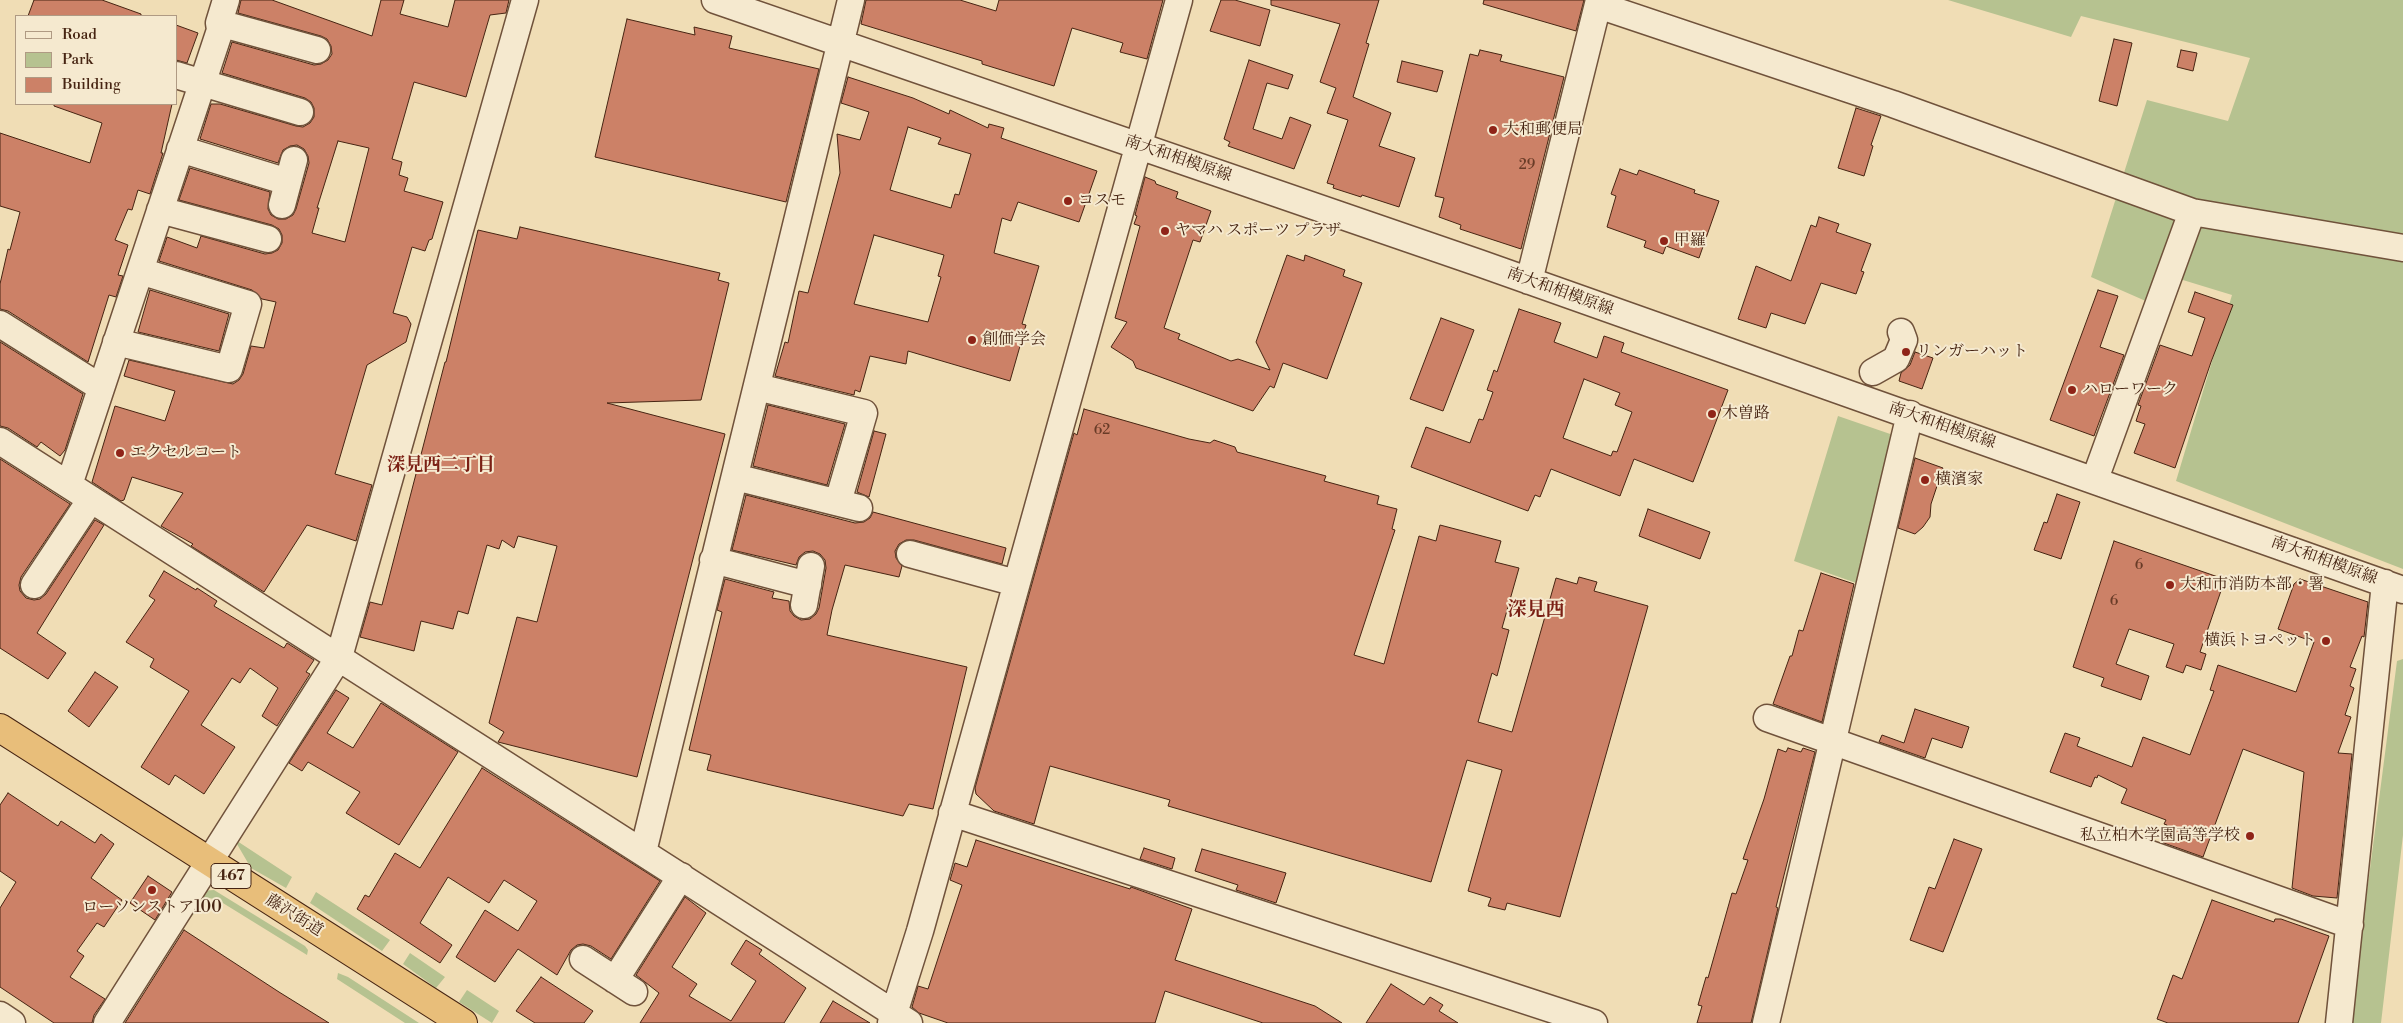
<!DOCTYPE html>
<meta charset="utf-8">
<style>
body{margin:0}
#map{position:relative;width:2403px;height:1023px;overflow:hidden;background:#f0ddb5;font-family:"Libre Bodoni",serif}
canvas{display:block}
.legend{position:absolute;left:15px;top:15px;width:162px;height:90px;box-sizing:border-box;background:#f5e9cf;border:1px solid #af9a83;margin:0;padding:6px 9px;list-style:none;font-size:15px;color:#462412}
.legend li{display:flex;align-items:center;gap:10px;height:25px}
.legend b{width:25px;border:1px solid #af9a83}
</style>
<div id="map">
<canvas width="2403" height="1023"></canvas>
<ul class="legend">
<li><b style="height:6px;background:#f5e9cf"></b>Road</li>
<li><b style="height:14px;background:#b6c290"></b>Park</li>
<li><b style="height:14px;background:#cc8167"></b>Building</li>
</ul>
</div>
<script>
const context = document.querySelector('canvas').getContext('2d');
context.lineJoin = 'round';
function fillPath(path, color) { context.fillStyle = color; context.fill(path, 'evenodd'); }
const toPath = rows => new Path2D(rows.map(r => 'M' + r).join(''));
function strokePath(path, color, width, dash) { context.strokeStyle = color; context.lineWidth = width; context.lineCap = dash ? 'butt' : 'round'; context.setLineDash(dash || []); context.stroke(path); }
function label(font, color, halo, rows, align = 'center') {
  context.font = font + ' "Libre Bodoni","Noto Serif JP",serif'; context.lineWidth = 4; context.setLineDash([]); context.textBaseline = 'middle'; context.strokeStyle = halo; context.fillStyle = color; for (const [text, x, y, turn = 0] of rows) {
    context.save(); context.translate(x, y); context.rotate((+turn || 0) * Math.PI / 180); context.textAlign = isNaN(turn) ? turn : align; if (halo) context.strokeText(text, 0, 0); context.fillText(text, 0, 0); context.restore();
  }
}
const green = toPath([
 [1948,0,2403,0,2403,569,2176,481,2232,295,2160,273,2148,302,2091,277,2147,100,2228,121,2250,58,2081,16,2071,37],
 [1838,416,1896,436,1859,584,1794,561],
 [2403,659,2403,835,2381,1023,2350,1023,2397,661],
 [234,839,292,877,286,888,251,868],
 [214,890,305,946,308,950,307,955,218,900,209,898,191,917,184,917,200,891],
 [316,892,390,940,382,951,310,903],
 [410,953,445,977,436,988,403,964],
 [338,973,348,977,419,1023,405,1023,337,979],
 [467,990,499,1011,492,1023,459,1002]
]);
const building = toPath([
 [34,0,102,0,141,14,141,16,28,16,34,0],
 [241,0,272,0,372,36,381,0,404,0,400,14,448,27,455,0,509,0,506,13,490,15,466,97,414,82,392,159,402,162,399,175,408,178,404,191,443,202,432,239,429,240,425,251,412,247,393,313,407,317,411,324,406,342,367,365,335,474,372,485,356,541,307,525,264,592,191,546,193,544,161,526,183,493,132,477,124,500,121,501,92,482,115,406,165,421,175,391,124,376,129,360,233,384,239,380,243,374,251,346,264,348,276,302,262,299,252,290,159,261,167,237,197,248,201,236,265,254,272,253,278,250,282,243,282,235,279,229,272,225,179,200,190,168,270,192,268,209,271,215,278,219,286,219,293,215,296,209,309,163,308,156,304,149,297,145,290,146,283,150,278,163,200,139,211,104,220,104,296,126,303,127,310,123,314,117,314,108,311,102,305,98,222,73,232,42,314,65,321,64,328,60,332,54,331,46,327,39,321,36,238,13,241,0],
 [338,141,369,148,345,242,312,233,319,208,317,208,338,141],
 [866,0,960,0,996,11,999,0,1163,0,1147,59,1120,52,1123,43,1072,28,1054,86,982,64,982,61,861,24,866,0],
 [1221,0,1235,0,1270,10,1260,46,1210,31,1221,0],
 [1271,0,1379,0,1366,43,1369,44,1353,97,1391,113,1379,146,1415,158,1399,207,1362,195,1361,197,1333,188,1334,185,1327,183,1348,120,1327,113,1336,88,1320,82,1340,24,1271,5,1271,0],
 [1484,0,1584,0,1576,31,1483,4,1484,0],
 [627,19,695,35,694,27,732,36,729,48,819,69,786,202,595,157,627,19],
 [176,25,198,33,187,63,176,60,176,25],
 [2114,39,2132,43,2117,106,2099,101,2114,39],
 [1480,50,1502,55,1500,61,1564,77,1521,249,1460,229,1461,225,1439,217,1444,198,1435,196,1470,54,1478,56,1480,50],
 [2181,50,2197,53,2193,71,2177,67,2181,50],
 [1249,60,1293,75,1288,89,1267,83,1253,129,1282,139,1290,117,1311,125,1294,169,1228,146,1230,142,1224,139,1249,60],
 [1402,61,1443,71,1437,92,1397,82,1402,61],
 [848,77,913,98,949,114,950,110,988,128,989,124,1004,128,1001,138,1097,171,1079,222,1018,202,1011,221,1002,218,994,253,1039,266,1022,324,1026,325,1010,381,908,351,906,364,870,356,860,392,855,390,854,395,775,376,785,342,788,343,799,291,808,293,840,173,837,134,860,140,869,112,841,103,848,77],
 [908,127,941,138,938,144,971,154,959,195,955,194,951,208,890,190,908,127],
 [874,235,944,255,938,276,941,277,928,322,854,304,874,235],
 [54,104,172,104,161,153,163,153,150,194,138,190,132,210,128,209,115,240,128,245,118,275,123,276,116,297,109,295,88,362,8,311,0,309,0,284,8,249,10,250,20,212,0,206,0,133,90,163,102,123,54,106,54,104],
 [1856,108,1881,116,1871,145,1873,146,1864,176,1838,168,1856,108],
 [1620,169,1637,175,1639,170,1695,190,1694,193,1719,201,1699,258,1666,246,1663,254,1644,247,1646,241,1607,227,1616,196,1611,194,1620,169],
 [1145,177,1155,181,1156,184,1178,192,1176,198,1211,211,1200,242,1193,240,1164,328,1180,334,1178,339,1231,361,1238,359,1270,370,1256,342,1287,255,1304,261,1305,255,1345,270,1343,276,1362,283,1327,379,1283,363,1274,388,1270,386,1253,411,1136,368,1133,361,1111,347,1127,322,1115,318,1140,226,1134,224,1137,216,1135,215,1145,177],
 [1819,217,1839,224,1836,232,1871,244,1861,271,1864,272,1856,294,1821,283,1805,324,1771,313,1766,328,1738,319,1756,266,1791,281,1811,225,1816,227,1819,217],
 [520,227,720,273,718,280,729,283,701,400,607,403,725,434,637,777,498,742,504,732,489,723,517,617,537,622,557,546,518,536,514,548,502,540,499,549,487,545,468,614,458,611,453,629,421,621,414,651,360,637,370,602,382,605,445,362,446,362,478,230,517,239,520,227],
 [150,290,229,314,219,351,138,332,150,290],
 [2098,290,2118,296,2100,347,2124,355,2094,436,2050,420,2098,290],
 [2195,292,2233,305,2211,362,2175,468,2134,453,2145,424,2136,421,2141,406,2138,405,2160,345,2192,356,2205,318,2188,312,2195,292],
 [1519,309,1561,323,1554,342,1597,358,1604,336,1624,343,1621,352,1728,390,1693,482,1634,459,1620,496,1551,469,1540,497,1535,495,1528,511,1411,467,1426,427,1470,443,1479,419,1483,420,1493,392,1487,390,1494,370,1497,372,1519,309],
 [1584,379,1620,393,1615,405,1632,412,1617,452,1613,451,1611,456,1563,438,1584,379],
 [1441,318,1474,330,1443,411,1410,399,1441,318],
 [0,342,83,394,65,450,60,456,41,442,37,447,8,428,0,426,0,342],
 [1915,352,1933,358,1922,389,1899,381,1901,373,1910,365,1915,352],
 [768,405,845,424,827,485,753,466,768,405],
 [1084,409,1189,439,1210,443,1214,440,1235,447,1237,452,1326,476,1324,481,1379,496,1377,504,1397,509,1392,529,1395,530,1354,655,1384,664,1419,536,1436,541,1440,525,1501,541,1495,562,1519,568,1502,628,1509,630,1497,676,1492,673,1478,722,1512,732,1556,578,1577,584,1579,577,1597,582,1594,591,1648,606,1560,917,1507,903,1505,910,1488,906,1491,898,1468,891,1502,770,1467,760,1431,882,1168,806,1170,800,1050,766,1034,824,994,811,976,794,975,788,1074,433,1077,435,1084,409],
 [874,431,886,434,869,497,857,492,874,431],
 [1915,458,1943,468,1931,504,1930,517,1923,527,1915,534,1898,528,1915,458],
 [0,459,70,504,21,577,19,585,20,591,26,598,34,600,40,599,46,594,95,520,104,525,37,633,66,653,48,679,0,648,0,459],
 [2057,494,2080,502,2061,559,2034,550,2044,522,2047,523,2057,494],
 [746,495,855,523,864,522,870,518,873,512,1006,548,1002,564,914,540,906,540,899,544,895,551,896,558,902,566,899,577,845,565,832,610,827,635,967,667,933,809,909,804,903,816,707,770,711,755,689,750,722,612,717,610,725,579,774,592,772,598,789,601,790,611,794,616,801,620,810,619,816,614,819,608,826,568,825,560,820,554,813,551,805,552,799,557,796,565,732,550,746,495],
 [1648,509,1710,532,1700,559,1639,536,1648,509],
 [2114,541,2221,578,2220,581,2224,582,2200,652,2206,654,2201,670,2186,665,2183,673,2166,667,2174,644,2129,629,2116,664,2149,676,2141,700,2101,686,2104,678,2073,667,2114,541],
 [164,571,196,590,197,588,217,601,214,606,284,648,287,643,314,660,306,672,310,674,277,726,262,716,278,688,250,668,240,683,232,678,201,725,235,747,204,794,175,775,169,785,141,767,189,691,150,667,154,659,126,642,155,600,149,596,164,571],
 [1821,573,1854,584,1822,722,1773,704,1790,656,1792,656,1799,630,1803,631,1821,573],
 [2300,579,2368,602,2364,637,2362,636,2350,667,2356,669,2350,686,2354,688,2345,715,2351,717,2338,753,2352,754,2337,898,2313,896,2292,888,2304,772,2243,749,2203,857,2161,842,2167,825,2164,824,2166,820,2121,803,2127,789,2098,775,2097,778,2095,777,2091,787,2050,772,2065,733,2080,738,2077,746,2132,767,2143,737,2190,755,2214,691,2210,690,2218,665,2296,692,2314,642,2278,629,2294,584,2300,579],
 [95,672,118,687,89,727,68,711,95,672],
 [336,690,349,698,327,733,353,748,381,703,458,752,399,845,346,813,360,792,308,762,302,771,289,763,336,690],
 [1915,709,1969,727,1962,748,1932,738,1925,758,1879,742,1882,735,1904,743,1915,709],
 [1788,748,1801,752,1803,748,1815,752,1776,907,1778,908,1751,1023,1697,1023,1702,1006,1698,1005,1706,977,1708,978,1732,893,1736,894,1748,860,1743,859,1764,799,1778,749,1786,752,1788,748],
 [482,768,660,881,611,959,591,946,583,944,577,945,571,950,557,975,518,949,495,982,456,957,485,910,518,931,537,901,504,880,489,903,448,877,420,923,452,945,440,963,357,909,365,895,369,897,395,853,420,868,482,768],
 [8,793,58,826,61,821,95,843,101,834,114,844,91,878,122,900,104,927,97,923,77,951,84,956,70,977,105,999,94,1015,92,1023,54,1023,0,987,0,908,16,882,0,871,0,805,8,793],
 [1954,839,1982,849,1943,952,1910,940,1929,887,1935,889,1954,839],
 [976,840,1130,889,1131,887,1192,909,1175,960,1315,1006,1342,1023,1263,1023,1165,991,1155,1023,948,1023,919,1013,912,1007,918,986,928,989,962,885,950,880,953,870,955,863,967,867,976,840],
 [1144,848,1175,858,1172,869,1140,859,1144,848],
 [1202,849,1286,873,1276,903,1236,890,1238,885,1195,871,1202,849],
 [148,876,172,892,155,920,130,903,148,876],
 [685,897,706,913,672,967,697,984,689,996,731,1021,756,981,731,964,746,940,762,950,759,954,806,988,784,1023,640,1023,659,993,636,975,685,897],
 [2212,900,2274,922,2275,919,2281,919,2329,936,2298,1023,2168,1023,2157,1019,2173,975,2182,979,2212,900],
 [184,930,279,992,329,1023,125,1023,184,930],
 [541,977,593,1011,584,1023,535,1023,516,1011,541,977],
 [1391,984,1424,1005,1430,997,1443,1005,1439,1011,1458,1023,1366,1023,1391,984],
 [833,1001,870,1023,820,1023,833,1001]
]);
const minor = toPath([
 [715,0,1479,263,2403,590],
 [1598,5,1893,104,2192,212,2403,248],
 [219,23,317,50],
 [176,75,300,112],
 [180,149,288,182],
 [282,205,294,160],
 [160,210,268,239],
 [1529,281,1599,0],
 [0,324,100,387],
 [116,342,229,369,248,304,140,271],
 [1873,372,1896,359,1904,340,1901,332],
 [757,387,864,413,838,502],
 [0,441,909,1023],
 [735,477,859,508],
 [2095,479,2192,212],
 [69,485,220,30,219,23,226,0],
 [910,554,1016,583],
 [713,560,808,585],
 [34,585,91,499],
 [804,605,811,566],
 [1767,718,2350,925],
 [952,813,1594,1023],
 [643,852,851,0],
 [583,959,634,992],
 [615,980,681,876],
 [0,1015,12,1023],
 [107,1023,339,657,525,0],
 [891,1023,920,931,1179,0],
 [1766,1023,1910,414],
 [2339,1023,2385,583]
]);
const highway = toPath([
 [0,728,463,1023]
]);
const markers = [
 [1493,130,5,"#8f2418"],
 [1068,201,5,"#8f2418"],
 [1165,231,5,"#8f2418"],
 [1664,241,5,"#8f2418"],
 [972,340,5,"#8f2418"],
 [1906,352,5,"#8f2418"],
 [2072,390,5,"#8f2418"],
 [1712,414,5,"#8f2418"],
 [120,453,5,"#8f2418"],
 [1925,480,5,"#8f2418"],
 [2170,585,5,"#8f2418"],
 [2326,641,5,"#8f2418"],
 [2250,836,5,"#8f2418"],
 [152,890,5,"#8f2418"]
];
const numberNames = [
 ["29",1527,166],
 ["62",1102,431],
 ["6",2139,566],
 ["6",2114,602]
];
const shields = [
 [231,876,40]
];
const shieldNames = [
 ["467",231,876]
];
const poiNames = [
 ["大和郵便局",1503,130],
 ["コスモ",1078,201],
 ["ヤマハ スポーツ プラザ",1175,231],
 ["甲羅",1674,241],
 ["創価学会",982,340],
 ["リンガーハット",1916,352],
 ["ハローワーク",2082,390],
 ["木曽路",1722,414],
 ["エクセルコート",130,453],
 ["横濱家",1935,480],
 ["大和市消防本部・署",2180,585],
 ["横浜トヨペット",2316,641,"right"],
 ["私立柏木学園高等学校",2240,836,"right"],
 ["ローソンストア100",152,908,"center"]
];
const streetNames = [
 ["南大和相模原線",1178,159,19],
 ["南大和相模原線",1560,292,20],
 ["南大和相模原線",1942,426,19],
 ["南大和相模原線",2324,561,20],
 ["藤沢街道",294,916,32]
];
const neighbourhoodNames = [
 ["深見西二丁目",441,466]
];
const quarterNames = [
 ["深見西",1536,610]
];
fillPath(green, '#b6c290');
fillPath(building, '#cc8167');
strokePath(building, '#462412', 1);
strokePath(minor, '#70523b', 29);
strokePath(highway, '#462412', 30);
strokePath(minor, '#f5e9cf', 26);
strokePath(highway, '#e8be7a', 28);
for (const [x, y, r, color] of markers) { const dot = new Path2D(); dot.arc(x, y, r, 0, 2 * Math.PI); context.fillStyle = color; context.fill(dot); strokePath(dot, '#f5e9cf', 2); }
label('14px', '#683b27', null, numberNames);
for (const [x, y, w] of shields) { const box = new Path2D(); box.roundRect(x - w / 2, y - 12.5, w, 25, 4); context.fillStyle = '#f5e9cf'; context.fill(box); strokePath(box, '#462412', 1); }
label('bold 15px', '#462412', null, shieldNames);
label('16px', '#462412', '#f5e9cf', poiNames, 'left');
label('16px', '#462412', '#f5e9cf', streetNames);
label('bold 18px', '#7a1f14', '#f5e9cf', neighbourhoodNames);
label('bold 19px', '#7a1f14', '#f5e9cf', quarterNames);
</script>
